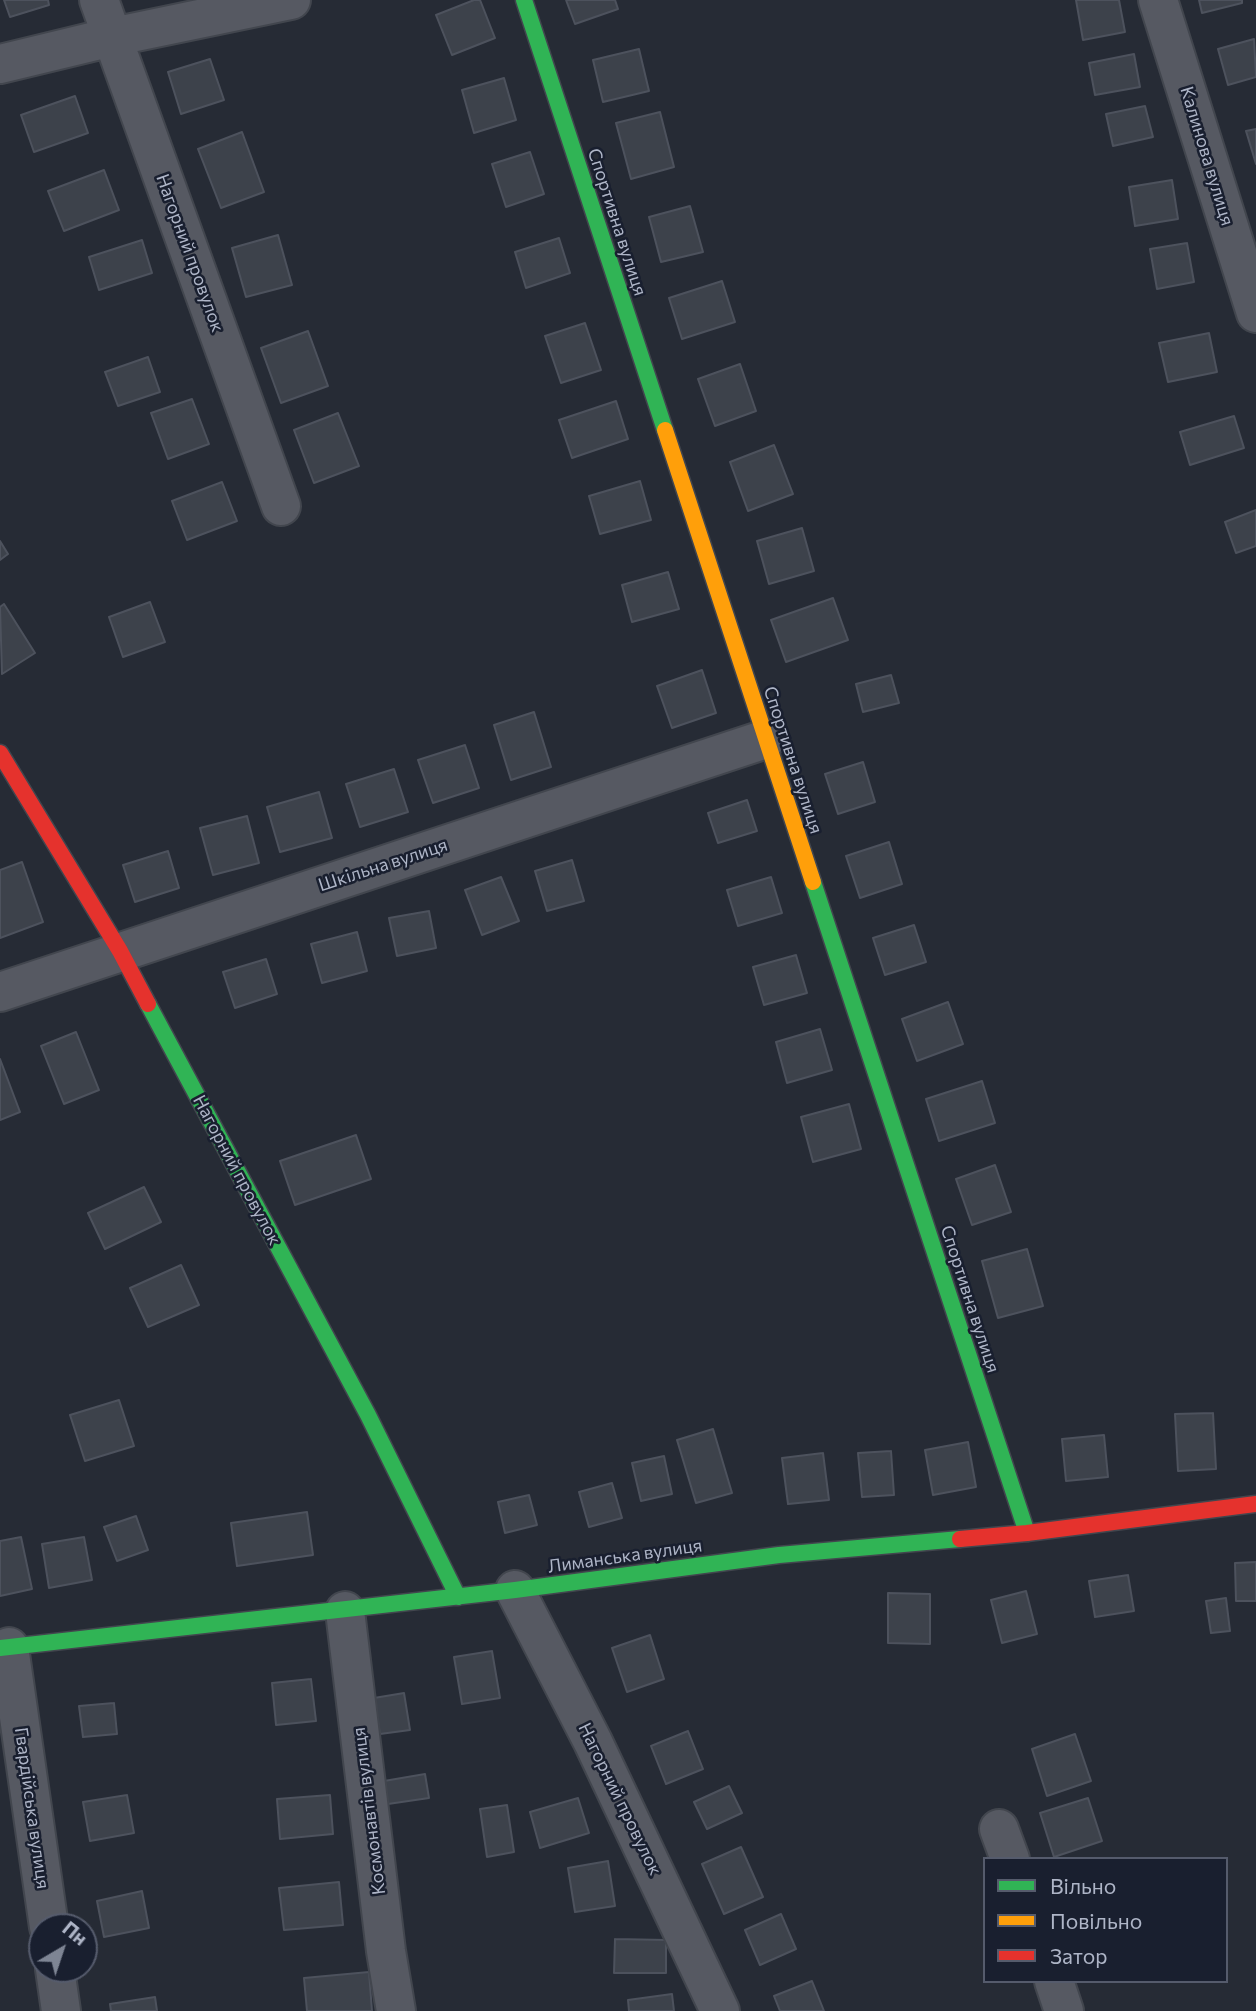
<!DOCTYPE html>
<meta charset="utf-8">
<style>
body{margin:0}
#map{position:relative;width:1256px;height:2011px;overflow:hidden;background:#262b35;font-family:Commissioner,sans-serif}
canvas{display:block}
.legend{position:absolute;left:983px;top:1857px;width:245px;height:126px;box-sizing:border-box;background:#191f2f;border:2px solid #555b6c;margin:0;padding:9px 12px;list-style:none;font-size:21px;color:#aeb5c7}
.legend li{display:flex;align-items:center;gap:14px;height:35px}
.legend b{width:35px;border:2px solid #555b6c}
.north{position:absolute;left:28px;top:1913px;width:70px;height:70px;box-sizing:border-box;background:#191f2f;border:2px solid #555b6c;border-radius:50%;rotate:39deg;font-size:19px;font-weight:700;line-height:28px;text-align:center;color:#aeb5c7}
.north::after{content:'';display:block;margin:auto;width:24px;height:32px;background:#7e8594;clip-path:polygon(50% 0,100% 100%,50% 72%,0 100%)}
</style>
<div id="map">
<canvas width="1256" height="2011"></canvas>
<ul class="legend">
<li><b style="height:9px;background:#30b455"></b>Вільно</li>
<li><b style="height:9px;background:#ff9f0a"></b>Повільно</li>
<li><b style="height:9px;background:#e5322d"></b>Затор</li>
</ul>
<div class="north">Пн</div>
</div>
<script>
const context = document.querySelector('canvas').getContext('2d');
context.lineJoin = 'round';
function fillPath(path, color) { context.fillStyle = color; context.fill(path, 'evenodd'); }
const toPath = rows => new Path2D(rows.map(r => 'M' + r).join(''));
function strokePath(path, color, width, dash) { context.strokeStyle = color; context.lineWidth = width; context.lineCap = dash ? 'butt' : 'round'; context.setLineDash(dash || []); context.stroke(path); }
function label(font, color, halo, rows, align = 'center') {
  context.font = font + ' Commissioner,sans-serif'; context.lineWidth = 5; context.setLineDash([]); context.textBaseline = 'middle'; context.strokeStyle = halo; context.fillStyle = color; for (const [text, x, y, turn = 0] of rows) {
    context.save(); context.translate(x, y); context.rotate((+turn || 0) * Math.PI / 180); context.textAlign = isNaN(turn) ? turn : align; if (halo) context.strokeText(text, 0, 0); context.fillText(text, 0, 0); context.restore();
  }
}
const building = toPath([
 [4,0,48,0,49,5,10,17,4,0],
 [474,0,480,0,495,38,452,55,436,15,474,0],
 [566,0,615,0,618,9,575,24,566,0],
 [1076,0,1119,0,1125,32,1083,40,1076,0],
 [1199,0,1242,0,1242,3,1202,13,1199,0],
 [1254,39,1256,77,1228,85,1218,49,1254,39],
 [639,49,649,91,603,102,593,60,639,49],
 [1134,54,1140,87,1095,95,1089,63,1134,54],
 [210,59,224,100,181,114,168,72,210,59],
 [504,78,516,120,474,133,462,90,504,78],
 [75,96,88,133,34,152,21,115,75,96],
 [1145,106,1153,137,1113,146,1106,114,1145,106],
 [660,112,674,167,631,179,616,123,660,112],
 [1256,129,1256,164,1246,131,1256,129],
 [242,132,264,192,221,208,198,149,242,132],
 [530,152,544,194,506,207,492,164,530,152],
 [104,170,119,210,64,231,48,191,104,170],
 [1172,180,1178,219,1135,226,1129,187,1172,180],
 [690,206,703,252,661,262,649,217,690,206],
 [278,235,292,285,246,297,232,248,278,235],
 [559,238,570,273,526,288,515,252,559,238],
 [142,240,152,273,99,290,89,257,142,240],
 [1187,243,1194,282,1157,289,1150,249,1187,243],
 [722,281,735,322,682,339,669,298,722,281],
 [585,323,601,370,561,383,545,336,585,323],
 [308,331,328,386,281,403,261,348,308,331],
 [1209,333,1217,372,1168,382,1159,343,1209,333],
 [148,357,160,392,118,406,105,372,148,357],
 [740,364,756,411,715,426,698,379,740,364],
 [192,399,209,444,168,459,151,413,192,399],
 [616,401,628,439,572,458,559,420,616,401],
 [338,413,359,466,314,483,294,430,338,413],
 [1234,416,1244,448,1190,465,1180,432,1234,416],
 [774,445,793,494,748,511,730,462,774,445],
 [640,481,651,520,600,534,589,496,640,481],
 [222,482,237,521,187,540,172,501,222,482],
 [1256,510,1256,546,1236,553,1225,522,1256,510],
 [802,528,814,571,769,584,757,541,802,528],
 [0,541,8,554,0,560,0,541],
 [668,572,679,609,632,622,622,585,668,572],
 [833,598,848,640,786,662,771,620,833,598],
 [150,602,165,642,123,657,109,617,150,602],
 [4,604,35,653,2,674,0,607,4,604],
 [702,670,716,713,672,728,657,686,702,670],
 [891,675,899,703,863,712,856,684,891,675],
 [534,712,551,767,511,780,494,725,534,712],
 [465,745,479,788,433,803,418,760,465,745],
 [863,762,875,802,838,814,825,774,863,762],
 [394,769,408,812,360,827,346,784,394,769],
 [319,792,332,838,280,852,267,807,319,792],
 [747,800,757,831,718,843,708,813,747,800],
 [247,816,259,863,213,875,200,828,247,816],
 [889,842,902,884,860,898,846,856,889,842],
 [168,851,179,888,135,902,123,865,168,851],
 [572,860,584,901,547,911,535,871,572,860],
 [22,862,43,922,0,938,0,870,22,862],
 [501,877,519,921,482,935,465,890,501,877],
 [771,877,782,913,738,926,727,890,771,877],
 [429,911,436,948,397,956,389,918,429,911],
 [914,925,926,962,885,975,873,938,914,925],
 [357,932,367,971,322,983,311,944,357,932],
 [796,955,807,993,764,1005,753,967,796,955],
 [266,959,277,994,235,1008,223,972,266,959],
 [948,1002,963,1044,917,1061,902,1019,948,1002],
 [820,1029,832,1070,787,1083,776,1042,820,1029],
 [76,1032,99,1090,64,1104,41,1046,76,1032],
 [0,1059,20,1112,0,1120,0,1059],
 [982,1081,995,1123,939,1141,926,1099,982,1081],
 [849,1104,861,1149,813,1162,801,1117,849,1104],
 [356,1135,371,1179,295,1205,280,1161,356,1135],
 [995,1165,1011,1212,972,1225,956,1179,995,1165],
 [144,1187,161,1222,105,1249,88,1213,144,1187],
 [1027,1249,1043,1306,998,1318,982,1261,1027,1249],
 [181,1265,199,1305,148,1327,130,1288,181,1265],
 [119,1400,134,1446,85,1461,70,1415,119,1400],
 [1213,1413,1216,1469,1178,1471,1175,1414,1213,1413],
 [713,1429,732,1493,696,1503,677,1440,713,1429],
 [1104,1435,1108,1477,1066,1481,1062,1439,1104,1435],
 [968,1442,976,1487,933,1495,925,1450,968,1442],
 [891,1451,894,1495,862,1497,858,1453,891,1451],
 [823,1453,829,1500,788,1504,782,1458,823,1453],
 [664,1456,672,1494,641,1501,632,1463,664,1456],
 [612,1483,622,1518,589,1527,579,1492,612,1483],
 [529,1495,537,1525,505,1533,498,1502,529,1495],
 [307,1512,313,1555,237,1566,231,1523,307,1512],
 [136,1516,148,1550,117,1561,104,1527,136,1516],
 [21,1537,32,1589,0,1596,0,1541,21,1537],
 [84,1537,92,1580,49,1588,42,1544,84,1537],
 [1256,1562,1256,1601,1236,1601,1235,1563,1256,1562],
 [1128,1575,1134,1611,1095,1617,1089,1581,1128,1575],
 [1026,1591,1037,1634,1002,1643,991,1600,1026,1591],
 [888,1593,930,1594,930,1644,888,1643,888,1593],
 [1226,1598,1230,1631,1211,1633,1206,1601,1226,1598],
 [650,1635,664,1679,627,1692,612,1648,650,1635],
 [492,1651,500,1698,462,1704,454,1657,492,1651],
 [311,1679,316,1721,276,1725,272,1683,311,1679],
 [404,1693,410,1730,380,1734,374,1698,404,1693],
 [114,1703,117,1734,83,1737,79,1706,114,1703],
 [688,1731,703,1769,666,1784,651,1746,688,1731],
 [1075,1734,1091,1781,1047,1796,1032,1749,1075,1734],
 [425,1774,429,1798,388,1804,384,1781,425,1774],
 [729,1786,742,1813,707,1829,694,1802,729,1786],
 [127,1795,134,1833,90,1841,83,1802,127,1795],
 [330,1795,333,1834,280,1839,277,1799,330,1795],
 [578,1798,589,1833,540,1848,530,1812,578,1798],
 [1088,1798,1102,1841,1054,1857,1040,1813,1088,1798],
 [507,1805,514,1852,487,1857,480,1809,507,1805],
 [741,1847,763,1897,724,1914,702,1864,741,1847],
 [608,1861,615,1906,575,1912,568,1868,608,1861],
 [339,1882,343,1925,284,1930,279,1888,339,1882],
 [142,1891,149,1928,104,1937,97,1901,142,1891],
 [781,1914,796,1949,760,1965,745,1930,781,1914],
 [615,1939,666,1940,666,1973,614,1973,615,1939],
 [369,1972,372,2011,307,2011,304,1978,369,1972],
 [812,1981,824,2011,780,2011,774,1996,812,1981],
 [672,1994,674,2011,629,2011,628,2000,672,1994],
 [155,1997,157,2011,111,2011,110,2004,155,1997]
]);
const street = toPath([
 [99,0,281,506],
 [1158,0,1256,313],
 [0,64,112,37,291,0],
 [0,992,766,739],
 [515,1590,593,1742,720,2011],
 [345,1611,386,1951,396,2011],
 [9,1647,49,1927],
 [999,1829,1010,1859],
 [55,1969,61,2011],
 [1054,1981,1064,2011]
]);
const fast = toPath([
 [524,0,665,430],
 [813,882,1027,1533],
 [148,1004,368,1415,458,1597],
 [0,1648,515,1590,779,1555,960,1539]
]);
const slow = toPath([
 [665,430,813,882]
]);
const jam = toPath([
 [0,753,120,951,148,1004],
 [960,1539,1027,1533,1256,1504]
]);
const streetNames = [
 ["Калинова вулиця",1207,156,73],
 ["Спортивна вулиця",617,222,72],
 ["Нагорний провулок",190,253,70],
 ["Спортивна вулиця",793,760,72],
 ["Шкільна вулиця",383,865,-18],
 ["Нагорний провулок",237,1170,62],
 ["Спортивна вулиця",970,1299,72],
 ["Лиманська вулиця",625,1556,-8],
 ["Нагорний провулок",620,1799,64],
 ["Гвардійська вулиця",32,1808,82],
 ["Космонавтів вулиця",369,1811,-97]
];
fillPath(building, '#3d424b');
strokePath(building, '#4d525d', 2);
strokePath(street, '#42464e', 42);
strokePath(fast, '#42464e', 19);
strokePath(slow, '#42464e', 19);
strokePath(jam, '#42464e', 19);
strokePath(street, '#565962', 38);
strokePath(fast, '#30b455', 16);
strokePath(slow, '#ff9f0a', 16);
strokePath(jam, '#e5322d', 16);
label('18px', '#aeb5c7', '#191f2f', streetNames);
</script>
